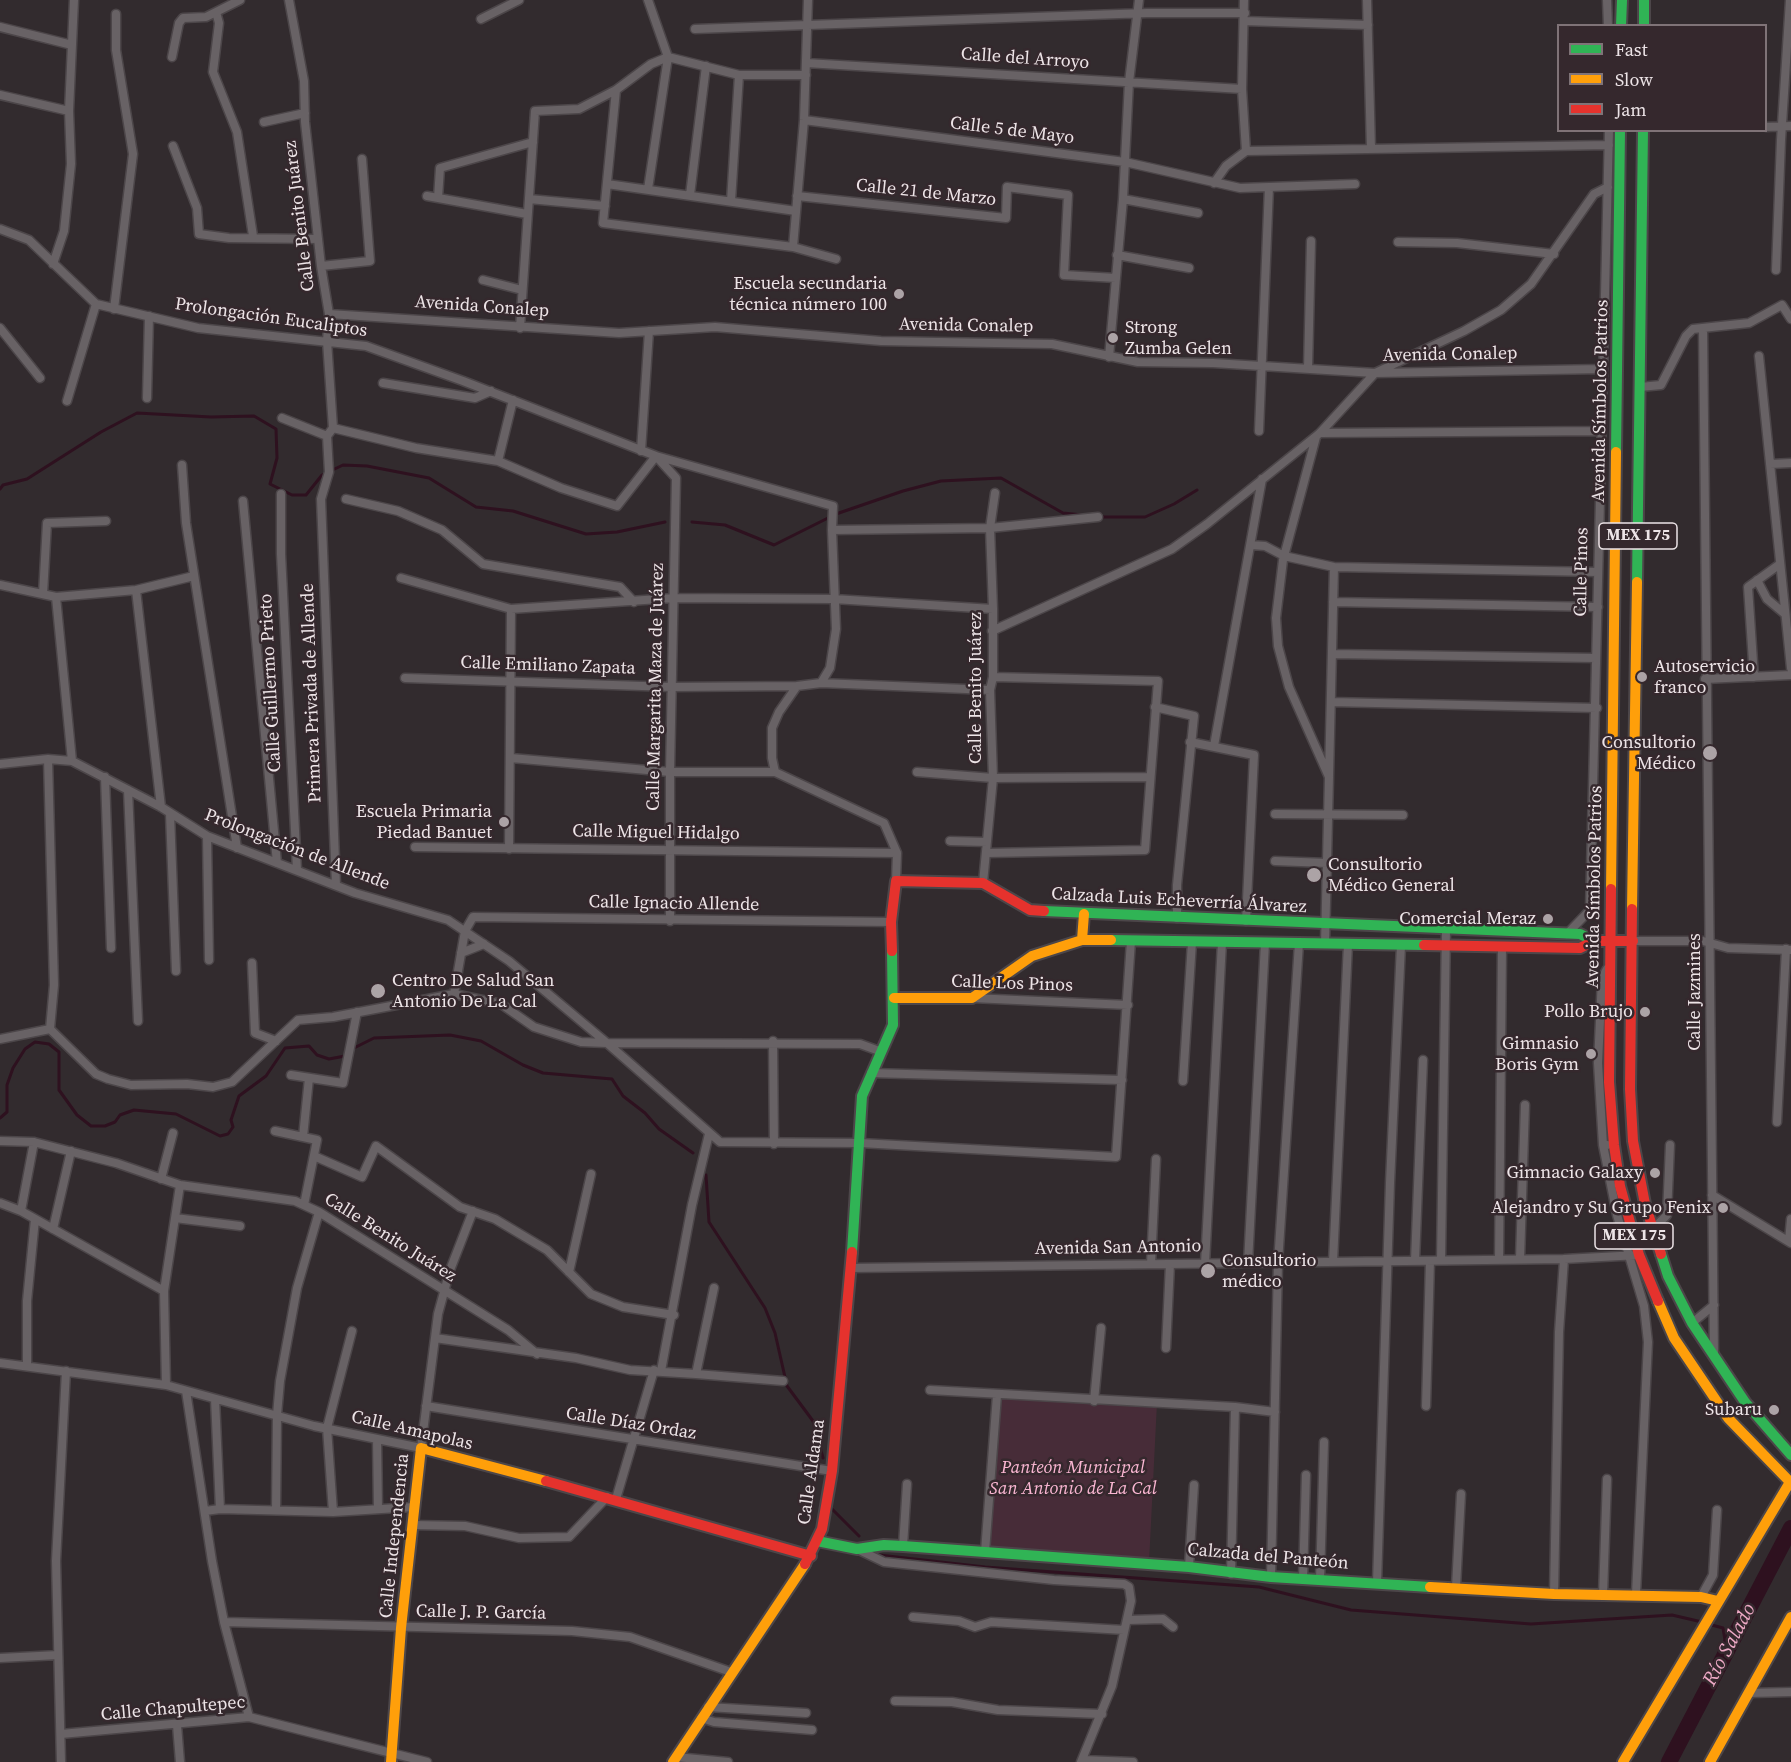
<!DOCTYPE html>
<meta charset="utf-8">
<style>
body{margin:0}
#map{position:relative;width:1791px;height:1762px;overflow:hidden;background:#322b2e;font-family:"Source Serif 4",serif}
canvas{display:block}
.legend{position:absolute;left:1557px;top:24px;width:210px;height:108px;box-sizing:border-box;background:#35282d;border:2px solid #7f7377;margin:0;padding:8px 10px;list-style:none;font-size:18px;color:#ede4e7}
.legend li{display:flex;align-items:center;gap:12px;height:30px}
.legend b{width:30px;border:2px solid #7f7377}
</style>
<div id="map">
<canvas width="1791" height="1762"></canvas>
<ul class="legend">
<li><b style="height:8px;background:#30b455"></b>Fast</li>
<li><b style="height:8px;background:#ff9f0a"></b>Slow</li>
<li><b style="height:8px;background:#e5322d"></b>Jam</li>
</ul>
</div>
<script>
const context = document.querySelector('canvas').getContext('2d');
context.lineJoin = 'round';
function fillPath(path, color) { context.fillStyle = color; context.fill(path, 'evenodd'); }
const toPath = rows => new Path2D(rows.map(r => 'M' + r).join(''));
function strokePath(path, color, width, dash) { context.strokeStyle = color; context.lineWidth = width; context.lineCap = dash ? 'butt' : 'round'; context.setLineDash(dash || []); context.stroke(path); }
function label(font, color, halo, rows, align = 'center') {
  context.font = font + ' "Source Serif 4",serif'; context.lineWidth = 5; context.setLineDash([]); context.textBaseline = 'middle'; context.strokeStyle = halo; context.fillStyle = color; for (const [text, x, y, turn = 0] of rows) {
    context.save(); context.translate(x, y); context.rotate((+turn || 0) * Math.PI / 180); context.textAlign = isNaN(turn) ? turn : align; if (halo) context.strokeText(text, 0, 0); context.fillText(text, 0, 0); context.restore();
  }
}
const green = toPath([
 [997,1395,1157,1403,1149,1563,985,1552]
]);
const stream = toPath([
 [0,489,3,485,27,479,101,432,137,413,211,417,254,416,276,429,277,458,270,484,292,495,306,495,322,475,343,465,367,466,429,478,476,507,513,511,586,534,617,532,665,522],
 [836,514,903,491,941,481,1001,478,1063,513,1082,515],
 [1100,517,1145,517,1174,504,1197,490],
 [692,522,725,525,774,545,830,517],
 [352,1049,374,1038,450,1035,481,1041,523,1065,543,1073,612,1079,623,1096,645,1113,659,1129,693,1153],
 [0,1118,7,1112,7,1085,13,1068,25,1049,35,1042,49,1044,59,1052,59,1090,77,1115,91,1126,105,1126,115,1122,120,1115,134,1110,176,1114,220,1136,228,1134,233,1127,231,1120,239,1096,266,1076,285,1048,309,1046,317,1055,329,1059,345,1056],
 [706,1175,709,1222,765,1308,775,1333,787,1386,813,1421,823,1458],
 [829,1506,859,1536],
 [879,1555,985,1567,1259,1587,1351,1610,1531,1624,1672,1615,1702,1622],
 [1708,1624,1723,1628,1727,1652]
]);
const river = toPath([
 [1669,1762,1791,1528]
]);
const street = toPath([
 [289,0,304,81,305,122,321,266,329,314,327,341,333,428,327,436,329,472,321,499,336,885],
 [648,0,668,57,648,189],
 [1244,0,1242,89,1246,151],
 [1367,0,1371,149],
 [1607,0,1608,26],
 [216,12,219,23,213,72,237,132,253,236],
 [481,19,519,0],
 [1244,21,1368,25],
 [0,27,72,45],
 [695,29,1147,13,1245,13],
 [172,57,179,23,183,18,206,17,240,0],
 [806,63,1242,89],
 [616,90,603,223,793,247,836,259],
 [0,95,69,111],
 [804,120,1125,162,1240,188,1355,184],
 [264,122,305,113],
 [1766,127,1791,126],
 [173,146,197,208,199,234,229,238,318,239],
 [1214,183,1226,166,1246,151,1609,145],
 [607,184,796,211],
 [690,195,706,66],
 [427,196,527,214],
 [797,196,1006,218,1007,187,1068,195,1064,275,1116,278],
 [438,198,440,168,533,142],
 [529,199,605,206],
 [1123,199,1198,213],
 [731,201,739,75],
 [0,229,29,240,96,304,198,328,366,346,463,381,656,456,676,478,670,772,670,921],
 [1398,242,1457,243,1554,254],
 [793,247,804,120,808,0],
 [1117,255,1189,268],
 [53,264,64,231,71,164,69,111,74,0],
 [321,266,370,261,362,159],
 [1776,270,1781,140,1790,0],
 [483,280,522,290],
 [114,309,133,154,116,50,116,14],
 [329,314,619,333,715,327,881,341,1052,344,1138,362,1213,363,1375,373,1602,369],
 [0,328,40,378],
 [520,328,535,111,579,109,616,90,651,64,668,57,739,75,806,75],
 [1703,328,1714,1353],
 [1759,356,1791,668],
 [1109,357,1123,199,1129,82,1139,0],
 [1308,369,1311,241],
 [383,383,475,398,491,391],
 [1640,387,1661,385,1686,336,1693,329,1749,323,1782,305,1791,319],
 [147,398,149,316],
 [67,401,96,304],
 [282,418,327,436],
 [333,428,416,448,498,461,561,488,617,506,656,456,833,506,832,530,836,629,830,668,821,683,797,686,779,712,772,728,772,758,775,772,884,823,897,853,896,881],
 [1259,431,1269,187],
 [1320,433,1600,431],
 [1316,437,1283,560,1276,618,1278,646,1289,687,1329,777,1325,944],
 [641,451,649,331],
 [498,461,513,400],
 [1770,464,1791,463],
 [182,465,186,523,237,848],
 [281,494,281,554,297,870],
 [346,499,398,511,442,530,483,564,620,587,634,602],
 [243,501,277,863],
 [832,530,990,528,1098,517],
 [1251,545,1265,546,1284,556,1334,567,1598,572],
 [401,578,511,609,674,598,834,599,993,609],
 [1757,580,1767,599,1785,614],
 [0,585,56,597,136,590,194,576],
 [136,590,161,807],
 [43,594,47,523,106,521],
 [56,597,72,761],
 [1333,602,1598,607],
 [992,631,1172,549,1207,524,1320,433,1375,373,1464,331,1501,310,1531,284,1594,194,1608,187],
 [1332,654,1596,658],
 [1754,677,1748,587,1780,564],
 [405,678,672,687,797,686],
 [1705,679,1791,675],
 [821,683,990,690],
 [1331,702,1597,708],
 [1155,707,1194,716,1177,885,1177,918],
 [1190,742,1254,755,1246,921],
 [1214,746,1262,479],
 [511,758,670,772,775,772],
 [48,759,54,985,50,1029],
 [0,764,48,759,72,761,161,807,207,836,355,893,448,920,509,961,607,1043,860,1044,882,1052],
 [917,772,993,778,1150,777],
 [1329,776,1334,567],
 [105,777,111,948],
 [128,790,138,1021],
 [170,814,176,971],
 [1275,814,1403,815],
 [207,836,209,960],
 [950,841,987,842],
 [415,847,897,853],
 [509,849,511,609],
 [987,853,1145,850,1158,681,993,677],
 [1275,861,1327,863],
 [983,883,993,778,990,690,993,677,993,609,990,528,995,493],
 [1567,934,1590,910,1609,130],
 [1633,941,1703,941,1728,948,1791,950],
 [461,953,484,944],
 [252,963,255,1033,276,1041],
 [1607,969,1602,978,1598,1063,1603,1145,1607,1145],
 [454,994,465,931,473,917,891,922],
 [972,998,1128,1005],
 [0,1039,50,1029,96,1074,108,1079,131,1085,187,1084,213,1087,232,1082,298,1020,333,1017,454,994,501,1004,534,1027,581,1042,607,1043,720,1142,860,1143,1116,1157,1131,941],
 [773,1041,774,1144],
 [871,1073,1122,1080],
 [291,1075,343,1083,357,1012],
 [1183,1081,1192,942],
 [1777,1122,1786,949],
 [275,1131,317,1140,304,1205],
 [303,1137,309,1078],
 [0,1141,34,1142,116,1163,180,1185,295,1201,319,1212,508,1330,537,1354],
 [1603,1145,1617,1215,1644,1306,1648,1342,1636,1594],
 [314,1156,362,1177,376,1146,460,1207,495,1219,547,1250,591,1294,623,1307,674,1315],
 [161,1179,173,1133],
 [1712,1195,1791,1243],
 [0,1203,21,1211,164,1291],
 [21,1211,34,1142],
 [175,1218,240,1226],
 [53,1229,71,1151],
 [1653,1229,1667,1215,1670,1145],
 [1789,1241,1791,1219],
 [1520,1259,1525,1105],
 [1441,1260,1446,929],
 [1499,1260,1502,947],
 [1415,1261,1423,1060],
 [1333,1262,1348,944],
 [1248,1263,1265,943],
 [1151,1264,1156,1159],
 [1205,1264,1222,942],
 [851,1268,1564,1259,1639,1255],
 [569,1272,591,1174],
 [1692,1323,1714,1305],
 [435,1338,576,1358,630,1370,696,1374,714,1288],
 [1166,1348,1170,1264],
 [0,1363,166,1385,314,1426,421,1448,438,1314,450,1270,473,1211],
 [27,1365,27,1301,35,1219],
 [661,1371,692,1205,709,1134],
 [696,1374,783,1381],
 [166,1385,164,1291,180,1185],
 [930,1390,1235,1407,1275,1412],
 [186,1391,212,1561,224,1622,249,1717],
 [215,1399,220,1509],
 [1094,1401,1101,1328],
 [426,1406,832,1471],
 [1426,1406,1430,1261],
 [377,1439,378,1509],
 [616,1499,654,1370],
 [276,1510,277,1415,280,1381,297,1288,319,1212],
 [205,1511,220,1509,333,1512,414,1507],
 [333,1512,327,1428,352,1331],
 [412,1525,465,1526,519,1538,569,1537,607,1497],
 [903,1546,907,1484],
 [857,1549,884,1562,1054,1580,1124,1584,1129,1587,1131,1601,1112,1686,1081,1762],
 [985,1552,997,1395],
 [1189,1567,1194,1485],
 [1231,1574,1235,1407],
 [1271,1577,1278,1263,1299,943],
 [1303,1579,1306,1475],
 [1320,1580,1324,1442],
 [1377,1583,1390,1183,1401,945],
 [1456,1587,1461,1494],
 [1554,1594,1559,1332,1564,1259],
 [1603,1595,1607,1479],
 [1701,1597,1713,1575,1717,1510],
 [913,1617,959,1621,975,1627,991,1622,1124,1630],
 [1128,1620,1163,1619,1173,1627],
 [224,1622,572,1631,630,1637,731,1672],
 [0,1658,58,1655],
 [1749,1693,1791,1692],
 [895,1701,952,1702,998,1710,1102,1714],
 [708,1707,806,1713],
 [701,1718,714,1722,812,1730],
 [177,1725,180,1762],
 [61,1734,249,1717,427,1762],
 [676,1757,728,1762],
 [1083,1760,1133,1762],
 [61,1762,56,1561,66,1371]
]);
const fast = toPath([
 [1644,0,1644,26],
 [1621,26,1622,0],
 [1616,452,1620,130],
 [1637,582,1643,130],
 [1044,911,1580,934,1594,941],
 [1111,940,1424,945],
 [852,1252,862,1096,893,1025,892,951],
 [1661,1254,1668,1276,1692,1323,1745,1402,1791,1455],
 [817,1541,857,1549,884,1545,903,1546,1189,1567,1271,1577,1430,1587]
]);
const slow = toPath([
 [1611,889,1616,452],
 [1632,909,1637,582],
 [1082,940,1084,914],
 [894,998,972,998,1032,956,1082,940,1111,940],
 [1658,1301,1674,1338,1728,1418,1791,1483],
 [1430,1587,1554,1594,1701,1597,1718,1601],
 [391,1762,401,1628,421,1448,546,1481],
 [673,1762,805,1564],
 [1623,1762,1790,1482],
 [1710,1762,1791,1617]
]);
const jam = toPath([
 [1611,889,1609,1082,1614,1145,1620,1186,1639,1255,1658,1301],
 [1632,909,1630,1089,1633,1141,1645,1204,1661,1254],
 [1424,945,1580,948,1594,941,1633,941],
 [892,951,891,922,896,881,983,883,1030,910,1044,911],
 [546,1481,811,1556],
 [805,1564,822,1529,832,1471,852,1252]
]);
const markers = [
 [899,294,6,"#aca3a6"],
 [1113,338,6,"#aca3a6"],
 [1642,677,6,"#aca3a6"],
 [1710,753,8,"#aca3a6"],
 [504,822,6,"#aca3a6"],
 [1314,875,8,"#aca3a6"],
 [1548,919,6,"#aca3a6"],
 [378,991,8,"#aca3a6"],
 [1645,1012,6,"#aca3a6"],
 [1591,1054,6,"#aca3a6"],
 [1655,1173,6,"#aca3a6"],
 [1723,1208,6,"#aca3a6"],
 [1208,1271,8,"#aca3a6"],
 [1774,1410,6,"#aca3a6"]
];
const shields = [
 [1638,536,78],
 [1634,1236,78]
];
const shieldNames = [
 ["MEX 175",1638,536],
 ["MEX 175",1634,1236]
];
const streetNames = [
 ["Calle del Arroyo",1025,59,4],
 ["Calle 5 de Mayo",1012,131,7],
 ["Calle 21 de Marzo",926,193,6],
 ["Calle Benito Juárez",300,216,-97],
 ["Avenida Conalep",482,307,4],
 ["Prolongación Eucaliptos",271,318,8],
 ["Avenida Conalep",966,326,1],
 ["Avenida Conalep",1450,355,-1],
 ["Avenida Símbolos Patrios",1601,401,-89],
 ["Calle Pinos",1582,572,-89],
 ["Calle Emiliano Zapata",548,666,2],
 ["Calle Guillermo Prieto",271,683,-93],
 ["Calle Margarita Maza de Juárez",656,687,-89],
 ["Calle Benito Juárez",976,688,-90],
 ["Primera Privada de Allende",312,693,-92],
 ["Calle Miguel Hidalgo",656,833,1],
 ["Prolongación de Allende",297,850,21],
 ["Avenida Símbolos Patrios",1595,887,-89],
 ["Calzada Luis Echeverría Álvarez",1179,901,3],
 ["Calle Ignacio Allende",674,904,1],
 ["Calle Los Pinos",1012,984,2],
 ["Calle Jazmines",1695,992,-90],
 ["Calle Benito Juárez",390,1238,32],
 ["Avenida San Antonio",1118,1248,-1],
 ["Calle Díaz Ordaz",631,1424,9],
 ["Calle Amapolas",412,1431,13],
 ["Calle Aldama",812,1472,-82],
 ["Calle Independencia",395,1536,-84],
 ["Calzada del Panteón",1268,1557,5],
 ["Calle J. P. García",481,1613,1],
 ["Calle Chapultepec",173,1709,-5]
];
const poiNames = [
 ["Escuela secundaria",887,284],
 ["técnica número 100",887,305],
 ["Strong",1125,328,"left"],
 ["Zumba Gelen",1125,349,"left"],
 ["Autoservicio",1654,667,"left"],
 ["franco",1654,688,"left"],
 ["Consultorio",1696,743],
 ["Médico",1696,764],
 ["Escuela Primaria",492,812],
 ["Piedad Banuet",492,833],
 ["Consultorio",1328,865,"left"],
 ["Médico General",1328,886,"left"],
 ["Comercial Meraz",1536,919],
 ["Centro De Salud San",392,981,"left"],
 ["Antonio De La Cal",392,1002,"left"],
 ["Pollo Brujo",1633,1012],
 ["Gimnasio",1579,1044],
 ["Boris Gym",1579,1065],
 ["Gimnacio Galaxy",1643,1173],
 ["Alejandro y Su Grupo Fenix",1711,1208],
 ["Consultorio",1222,1261,"left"],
 ["médico",1222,1282,"left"],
 ["Subaru",1762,1410]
];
const parkNames = [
 ["Panteón Municipal",1073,1468],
 ["San Antonio de La Cal",1073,1489]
];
const waterNames = [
 ["Río Salado",1730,1645,-62]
];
fillPath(green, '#472c38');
strokePath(stream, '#2e111f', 3);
strokePath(river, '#2e111f', 16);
strokePath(street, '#4c4649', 11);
strokePath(fast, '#4c4649', 14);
strokePath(slow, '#4c4649', 14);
strokePath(jam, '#4c4649', 14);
strokePath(street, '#686265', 8);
strokePath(fast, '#30b455', 10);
strokePath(slow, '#ff9f0a', 10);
strokePath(jam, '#e5322d', 10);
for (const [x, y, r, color] of markers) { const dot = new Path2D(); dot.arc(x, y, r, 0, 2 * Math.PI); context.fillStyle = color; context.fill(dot); strokePath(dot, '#35282d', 2); }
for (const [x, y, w] of shields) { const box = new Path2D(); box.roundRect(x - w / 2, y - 13, w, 26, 4.5); context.fillStyle = '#35282d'; context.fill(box); strokePath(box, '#ede4e7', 1.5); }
label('bold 16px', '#ede4e7', null, shieldNames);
label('18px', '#ede4e7', '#35282d', streetNames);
label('18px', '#ede4e7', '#35282d', poiNames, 'right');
label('italic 18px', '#fab6d2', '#35282d', parkNames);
label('italic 20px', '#eda9c5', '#35282d', waterNames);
</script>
